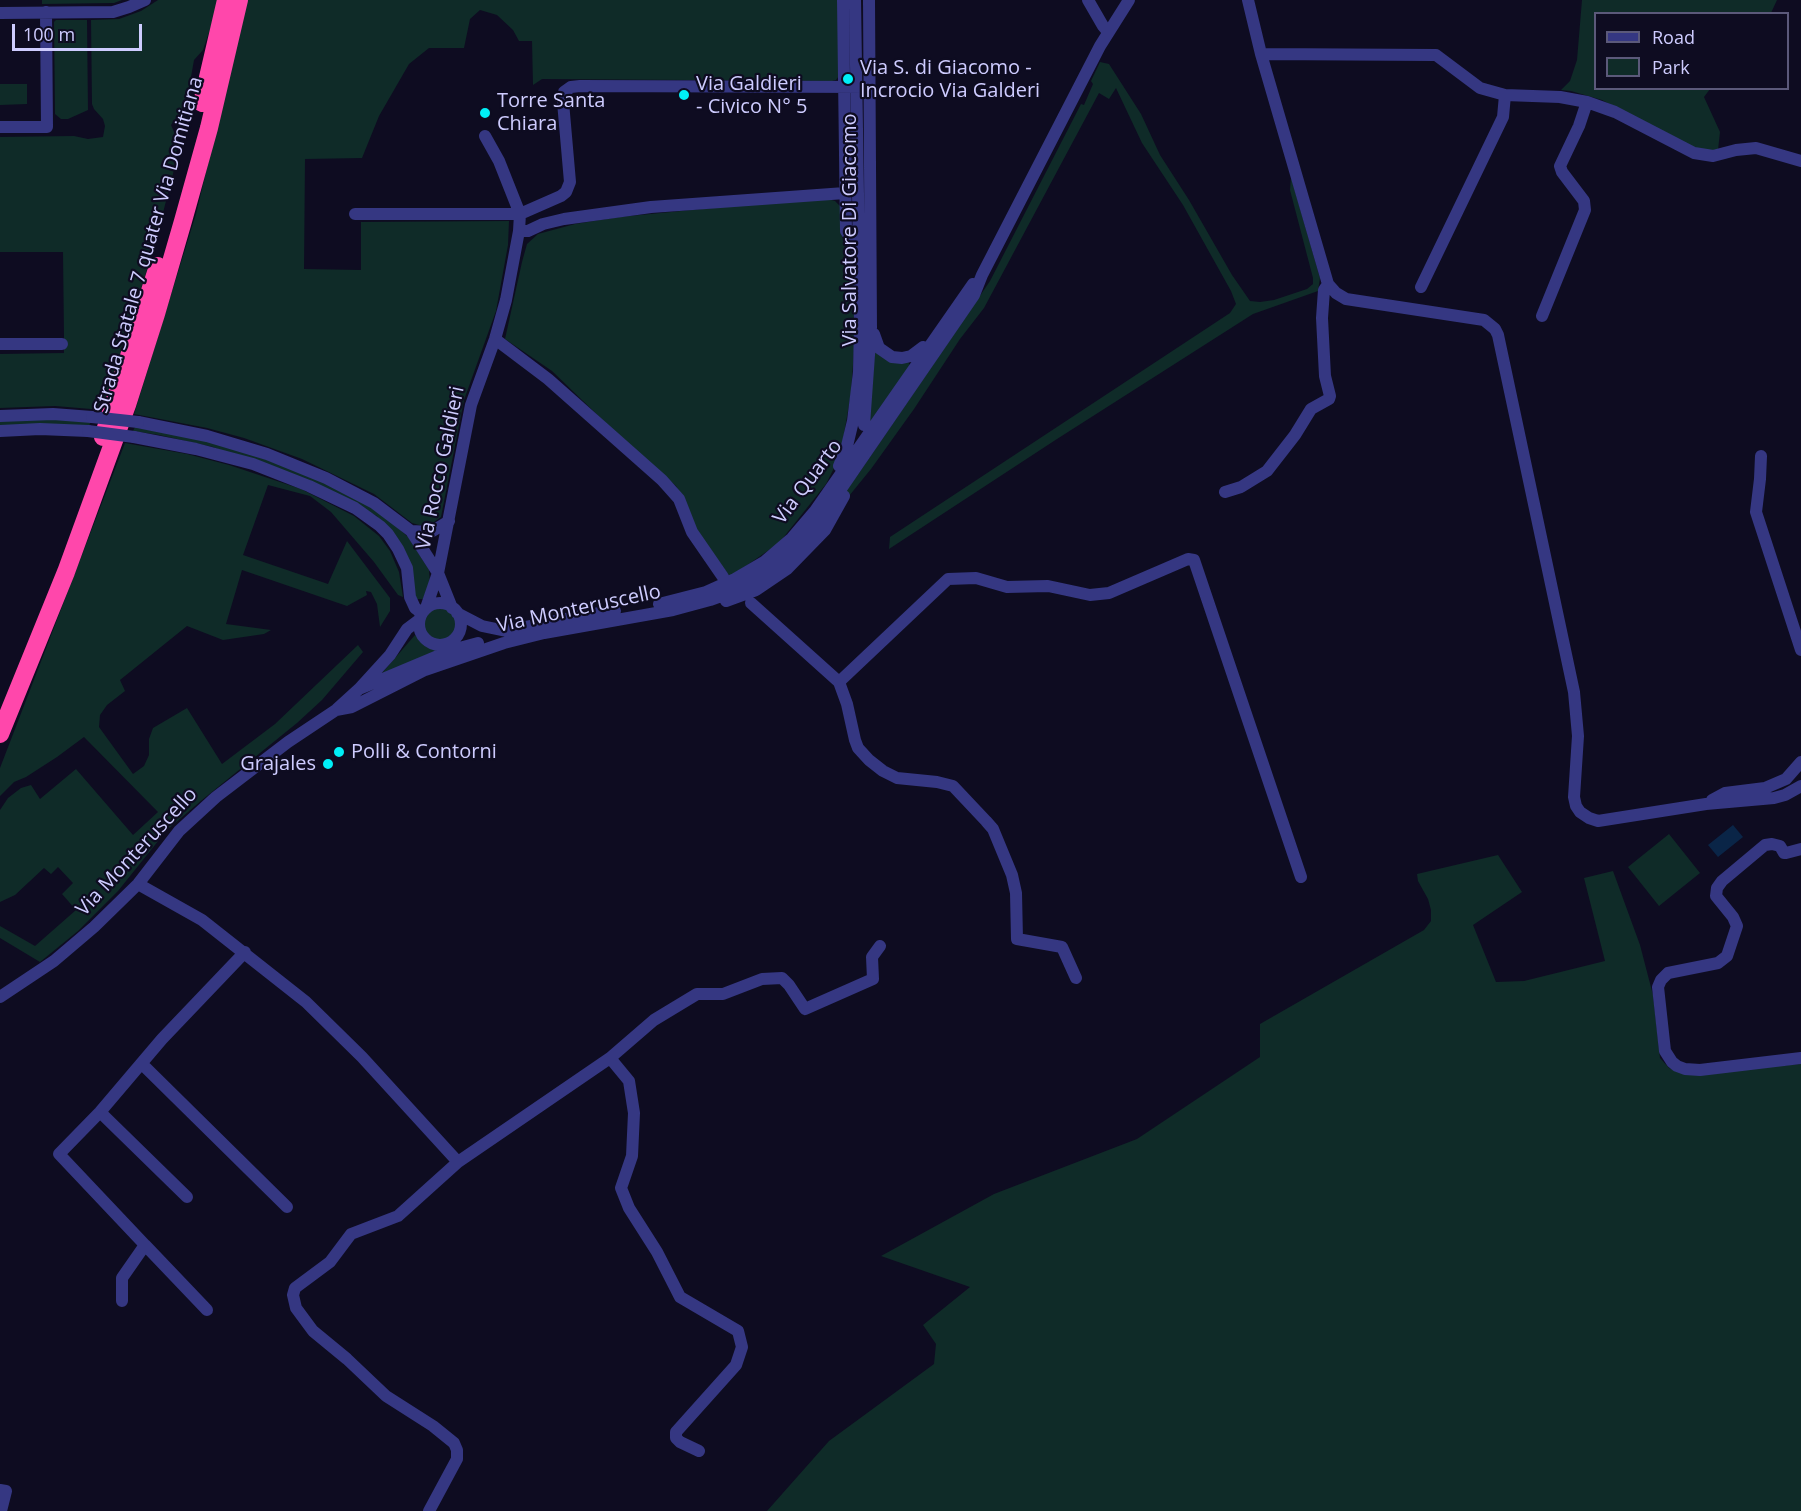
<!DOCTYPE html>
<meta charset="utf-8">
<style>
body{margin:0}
#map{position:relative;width:1801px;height:1511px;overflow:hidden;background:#0e0c21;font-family:"Open Sans",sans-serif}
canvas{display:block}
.legend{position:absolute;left:1594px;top:12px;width:195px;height:78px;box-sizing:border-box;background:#0e0c21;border:2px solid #5b597a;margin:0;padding:8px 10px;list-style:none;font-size:18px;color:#ceccff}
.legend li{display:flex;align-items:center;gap:12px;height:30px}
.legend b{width:30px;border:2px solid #5b597a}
.scale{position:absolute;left:12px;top:24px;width:130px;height:27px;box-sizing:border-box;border:3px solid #ceccff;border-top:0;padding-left:8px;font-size:18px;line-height:21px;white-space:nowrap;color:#ceccff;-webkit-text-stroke:4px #0e0c21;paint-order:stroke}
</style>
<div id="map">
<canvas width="1801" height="1511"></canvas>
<ul class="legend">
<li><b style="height:8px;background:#353782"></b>Road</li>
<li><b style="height:16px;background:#0f2b28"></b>Park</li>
</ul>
<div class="scale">100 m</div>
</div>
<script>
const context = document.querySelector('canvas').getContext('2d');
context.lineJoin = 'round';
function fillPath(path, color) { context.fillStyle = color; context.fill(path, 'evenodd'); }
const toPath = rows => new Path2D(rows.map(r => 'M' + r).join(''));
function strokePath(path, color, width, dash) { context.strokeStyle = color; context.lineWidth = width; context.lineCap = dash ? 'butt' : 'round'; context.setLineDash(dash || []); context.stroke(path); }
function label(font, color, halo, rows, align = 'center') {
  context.font = font + ' "Open Sans",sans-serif'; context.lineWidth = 4.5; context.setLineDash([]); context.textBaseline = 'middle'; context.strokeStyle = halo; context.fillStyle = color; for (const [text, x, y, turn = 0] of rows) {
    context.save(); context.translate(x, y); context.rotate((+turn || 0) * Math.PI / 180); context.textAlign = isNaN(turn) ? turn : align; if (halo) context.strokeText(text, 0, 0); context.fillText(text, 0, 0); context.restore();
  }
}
const green = toPath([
 [42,0,122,0,114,3,42,4],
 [158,0,220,0,203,50,194,60,186,105,171,125,177,139,176,162,155,244,103,410,55,406,0,408,0,354,64,353,64,337,63,252,0,252,0,137,74,136,88,139,103,137,105,126,103,119,94,109,92,104,91,20,119,19,141,11],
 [247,0,838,0,839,76,836,80,832,81,542,79,533,85,532,41,519,41,513,30,497,15,480,10,470,19,464,48,429,48,409,64,379,116,362,158,305,159,304,269,361,270,361,222,509,221,508,245,496,311,464,400,441,517,430,525,419,525,412,523,374,494,302,459,244,438,207,428,134,414,196,214],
 [1582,0,1777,0,1771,13,1596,14,1596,88,1710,89,1704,97,1720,132,1718,150,1704,151,1688,146,1602,100,1571,91,1561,90,1570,81,1577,60],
 [56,20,87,20,88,110,68,119,61,119,55,114,54,22],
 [1100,62,1109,64,1141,114,1160,155,1189,200,1232,275,1250,301,1260,302,1274,300,1307,289,1313,284,1313,278,1290,190,1291,177,1320,278,1318,291,1253,314,1057,439,889,549,890,537,1230,313,1236,304,1231,291,1183,205,1142,143,1116,88,1109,99,1099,93,984,308,960,339,914,409,871,469,849,496,842,494,859,473,990,281,1081,104,1084,105,1093,84,1091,81],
 [0,84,27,84,27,104,0,105],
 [828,199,835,201,840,206,842,237,855,260,856,321,851,393,843,440,837,462,826,484,779,543,730,577,696,530,687,505,676,486,613,430,552,371,505,339,522,262,527,244,538,234,575,224,619,217,723,207],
 [875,349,908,361,910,366,869,425],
 [50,419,91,421,89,426,0,426,0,421],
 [135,427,207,441,291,467,360,500,383,514,408,537,429,570,430,583,423,599,417,599,377,516,213,447,159,435,133,431],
 [125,443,187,454,229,465,301,489,354,516,379,536,390,551,399,572,403,597,398,595,374,562,331,512,310,496,268,485,243,555,328,584,347,541,390,598,390,611,380,627,377,604,371,592,366,591,367,595,347,606,242,570,226,624,271,630,264,634,223,640,187,626,120,680,125,691,107,705,100,715,99,727,133,774,144,766,149,755,149,739,153,728,187,708,222,764,275,724,358,645,363,652,322,700,297,723,202,800,167,830,118,891,78,931,40,962,0,938,0,926,35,946,76,910,62,894,73,883,58,867,51,874,44,868,15,895,0,902,0,810,8,798,21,788,31,785,40,799,76,769,133,835,158,812,84,737,57,757,26,777,14,782,0,796,0,768],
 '424 624a16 16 0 1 1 32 0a16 16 0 1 1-32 0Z',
 [415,635,424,644,438,651,376,680],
 [1669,834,1700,873,1659,906,1628,867],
 [1498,855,1522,892,1473,925,1496,982,1524,981,1605,961,1584,878,1613,871,1640,945,1653,995,1660,1058,1669,1068,1684,1074,1801,1064,1801,1511,767,1511,829,1441,934,1364,936,1344,923,1325,970,1287,881,1256,994,1194,1137,1139,1260,1057,1260,1024,1424,930,1431,921,1431,910,1428,899,1418,881,1417,874]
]);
const water = toPath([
 [1733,825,1743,837,1718,857,1708,845]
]);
const minor = toPath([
 [843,0,846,231,858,250],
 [1088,0,1103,26,1108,32],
 [1248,0,1261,54,1328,284,1336,293,1346,299,1484,320,1495,329,1498,335,1574,692,1578,736,1574,797,1576,806,1580,812,1589,818,1598,821,1706,804,1774,798,1785,795,1801,786],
 [0,13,113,12,129,7,145,0],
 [1261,54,1436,55,1480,88,1505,95,1560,97,1587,102,1615,112,1694,153,1713,156,1736,150,1756,148,1801,161],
 [0,127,47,127,46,12],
 [355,214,520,214,499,161,485,136],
 [519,231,528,231,543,224,564,219,651,207,845,193],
 [1421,287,1503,117,1505,95],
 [1542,316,1585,210,1584,201,1562,172,1560,166,1579,126,1587,102],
 [874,334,879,348,892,357,902,358,911,356,923,347],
 [495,339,548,379,662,480,679,499,692,532,723,577],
 [0,344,62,344],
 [0,416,53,414,92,417],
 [138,422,207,436,267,454,326,478,374,503,411,531,438,573,452,608],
 [864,425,871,327,869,0],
 [0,431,40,429,88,431],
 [134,437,196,449,253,464,309,486,355,508,380,526,388,534,398,549,407,568,410,597,415,608,422,613],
 [1761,456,1760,479,1756,512,1801,650],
 [839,466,847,446,853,421,859,372,860,323,855,0],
 [1225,492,1241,487,1267,471,1295,435,1311,409,1329,399,1330,396,1325,376,1322,318,1324,290,1328,284],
 [411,531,431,532,449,521],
 [726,601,756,590,787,569,825,530,844,496],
 [751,603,839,682,847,704,855,740,858,748,869,760,883,771,897,778,937,782,953,786,986,821,993,829,1012,875,1016,893,1017,939,1062,947,1076,978],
 '419 624a21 21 0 1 1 42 0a21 21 0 1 1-42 0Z',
 [659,604,706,592,735,579,764,562,792,538,815,511,973,284],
 [426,608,438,573,471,405,495,339,506,300,519,231,520,214,561,196,566,192,570,182,563,102,564,92,571,87,580,86,869,87],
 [457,613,482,626,506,631,586,615,615,611],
 [839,682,948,579,976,578,1007,587,1048,586,1090,595,1109,593,1188,559,1194,560,1301,877],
 [359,689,452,650,478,643],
 [337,709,359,689,390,655,407,629,419,620],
 [1712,800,1725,793,1765,788,1786,779,1801,762],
 [1801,849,1786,853,1784,853,1780,846,1772,844,1765,845,1722,881,1717,888,1716,896,1733,917,1737,926,1727,956,1718,963,1668,973,1661,980,1658,987,1665,1051,1672,1062,1677,1066,1685,1069,1700,1070,1801,1058],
 [138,884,202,920,306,1002,362,1057,458,1162],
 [0,997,54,961,94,927,138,884,179,831,216,797,288,742,336,710,352,707,425,670,504,643,544,633,673,610,710,600,732,592,752,581,786,555,807,536,823,515,974,295,982,275,1100,46,1129,0],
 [142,1064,287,1207],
 [100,1112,187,1197],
 [145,1245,207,1310],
 [122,1301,122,1278,145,1245,59,1154,100,1112,162,1039,245,952],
 [699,1451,680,1442,676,1438,676,1432,736,1365,742,1347,738,1331,680,1297,657,1252,629,1208,621,1188,632,1156,634,1113,629,1081,610,1058,654,1020,697,994,723,994,762,979,782,978,789,985,805,1009,873,979,872,957,880,946],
 [0,1490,6,1491,1,1511],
 [429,1511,457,1459,457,1450,454,1443,433,1426,386,1396,347,1359,313,1331,296,1308,293,1295,295,1288,330,1262,351,1234,398,1216,458,1162,610,1058]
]);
const highway = toPath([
 [202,103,226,0],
 [103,437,158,266],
 [0,734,66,572,127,405,156,314,183,221,209,128,239,0]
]);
const minorBridge = toPath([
 [92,417,138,422],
 [88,431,134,437]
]);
const markers = [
 [848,79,6,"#00eff7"],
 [684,95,6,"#00eff7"],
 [485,113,6,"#00eff7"],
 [339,752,6,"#00eff7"],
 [328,764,6,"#00eff7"]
];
const poiNames = [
 ["Via S. di Giacomo -",860,68],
 ["Incrocio Via Galderi",860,91],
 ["Via Galdieri",696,84],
 ["- Civico N° 5",696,107],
 ["Torre Santa",497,101],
 ["Chiara",497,124],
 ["Polli & Contorni",351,752],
 ["Grajales",316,764,"right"]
];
const streetNames = [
 ["Via Salvatore Di Giacomo",850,230,-90],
 ["Strada Statale 7 quater Via Domitiana",149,245,-74],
 ["Via Rocco Galdieri",441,468,-78],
 ["Via Quarto",808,482,-53],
 ["Via Monteruscello",579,609,-12],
 ["Via Monteruscello",137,852,-47]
];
fillPath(green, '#0f2b28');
fillPath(water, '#0a2547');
strokePath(minor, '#353782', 12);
strokePath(highway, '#ff47ab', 18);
strokePath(minorBridge, '#353782', 12);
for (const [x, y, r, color] of markers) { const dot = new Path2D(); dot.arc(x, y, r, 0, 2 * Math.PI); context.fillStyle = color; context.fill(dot); strokePath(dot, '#0e0c21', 2); }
label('20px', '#ceccff', '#0e0c21', poiNames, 'left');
label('20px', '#ceccff', '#0e0c21', streetNames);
</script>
